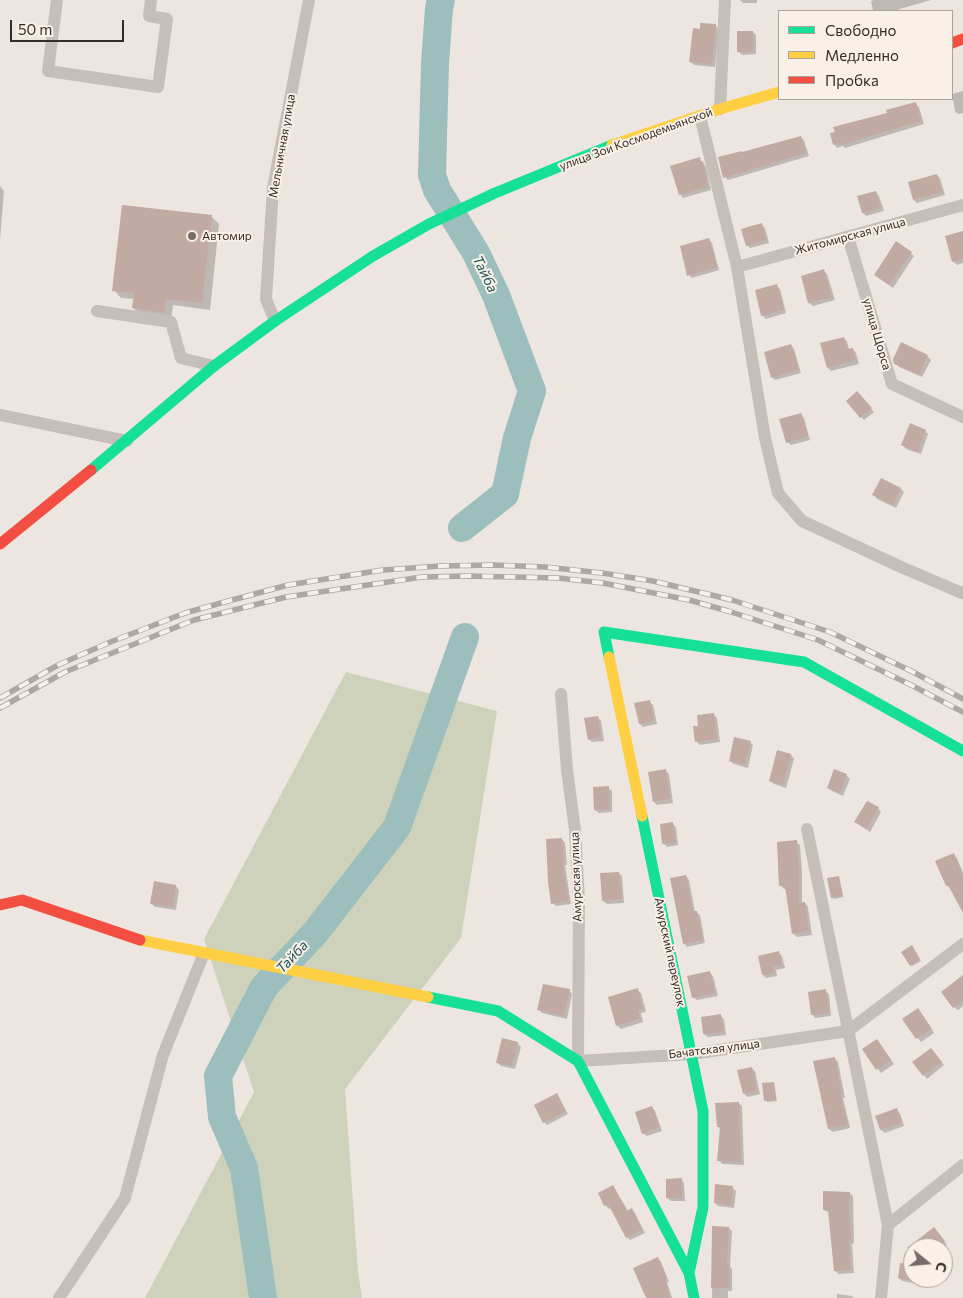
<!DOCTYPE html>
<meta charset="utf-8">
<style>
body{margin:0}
#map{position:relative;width:963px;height:1298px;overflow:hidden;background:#ede6e0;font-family:Commissioner,sans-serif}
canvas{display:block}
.legend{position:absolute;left:778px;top:10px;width:175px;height:90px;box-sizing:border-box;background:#f9f0e7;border:1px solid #aba29a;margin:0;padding:6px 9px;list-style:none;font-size:15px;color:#362c27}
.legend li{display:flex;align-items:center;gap:10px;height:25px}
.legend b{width:25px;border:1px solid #aba29a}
.north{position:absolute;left:903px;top:1238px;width:50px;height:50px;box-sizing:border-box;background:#f9f0e7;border:1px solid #aba29a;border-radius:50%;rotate:107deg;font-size:14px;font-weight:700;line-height:20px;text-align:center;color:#362c27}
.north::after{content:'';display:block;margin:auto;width:18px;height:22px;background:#766d68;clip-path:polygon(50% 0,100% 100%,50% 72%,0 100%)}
.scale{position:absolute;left:10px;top:20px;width:114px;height:22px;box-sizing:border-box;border:2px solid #362c27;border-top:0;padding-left:6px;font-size:15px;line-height:18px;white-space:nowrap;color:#362c27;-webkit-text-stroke:4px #f9f0e7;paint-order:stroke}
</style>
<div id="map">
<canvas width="963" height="1298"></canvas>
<ul class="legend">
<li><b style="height:6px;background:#16e098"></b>Свободно</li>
<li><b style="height:6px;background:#ffcf43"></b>Медленно</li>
<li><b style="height:6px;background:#f24e42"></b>Пробка</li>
</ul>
<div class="north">С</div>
<div class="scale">50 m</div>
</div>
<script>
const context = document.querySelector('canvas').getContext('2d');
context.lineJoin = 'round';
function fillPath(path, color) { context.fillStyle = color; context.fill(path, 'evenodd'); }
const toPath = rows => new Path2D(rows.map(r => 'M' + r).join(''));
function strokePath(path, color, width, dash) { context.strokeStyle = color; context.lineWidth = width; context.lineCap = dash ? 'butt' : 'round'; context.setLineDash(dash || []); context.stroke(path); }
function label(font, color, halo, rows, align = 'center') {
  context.font = font + ' Commissioner,sans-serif'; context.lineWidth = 4; context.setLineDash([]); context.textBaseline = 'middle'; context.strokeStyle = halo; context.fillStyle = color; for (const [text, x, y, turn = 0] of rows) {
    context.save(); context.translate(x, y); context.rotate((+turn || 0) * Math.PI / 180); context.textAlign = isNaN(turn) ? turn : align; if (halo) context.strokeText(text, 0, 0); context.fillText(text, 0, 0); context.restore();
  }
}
const green = toPath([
 [346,672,497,711,461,938,345,1089,358,1272,362,1298,145,1298,254,1092,204,939]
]);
const shadow = toPath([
 [740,0,757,0,757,3,743,3],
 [874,0,931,0,893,11,873,11,871,1],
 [715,25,719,29,715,67,694,65,690,61,701,30],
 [753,32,756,35,756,54,742,55,738,51],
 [963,91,963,113,958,114,955,111,952,94],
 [915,104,919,107,924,124,845,148,843,146,837,148,834,144,889,114],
 [801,137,804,140,809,156,728,180,725,177,743,153],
 [699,159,706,166,711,190,683,198,680,194],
 [937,175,940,178,945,195,917,203,914,200],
 [0,186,4,191,0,240],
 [876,192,879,196,884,211,866,216,863,213],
 [212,217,219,224,210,310,173,305,171,320,141,315,133,308,134,299,121,298,114,290],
 [761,224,765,228,769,243,750,248,747,245],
 [963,233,963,263,957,265,953,261],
 [709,239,712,243,719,270,692,278,689,275],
 [911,253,914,256,893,288,879,278],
 [824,271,827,274,835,300,813,306,809,303],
 [777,286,780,289,786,313,766,319,762,315],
 [843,338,847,341,849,350,853,349,856,353,859,364,831,371,828,368,821,344],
 [791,345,794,349,801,373,775,380,772,377],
 [927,356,931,360,922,377,899,367,896,363],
 [860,396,874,412,864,420,861,417],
 [801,414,804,418,810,440,791,445,787,442],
 [925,431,928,434,921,454,906,449,903,445],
 [901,489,904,492,896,508,877,499,874,495],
 [649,701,653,705,657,724,643,727,640,724],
 [713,714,717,718,720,742,700,745,696,741,699,727],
 [598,717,601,721,604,741,592,742,589,739],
 [750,742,753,745,748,768,734,764,730,761],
 [778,752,791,755,794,759,786,788,774,784,770,781],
 [665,770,669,774,673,803,657,805,654,802],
 [846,775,850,779,843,796,832,791,828,788],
 [608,788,612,791,612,812,599,813,595,810],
 [878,808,881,812,870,832,856,822],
 [673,824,676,827,678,845,667,847,663,843],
 [562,839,565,843,567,865,565,865,571,904,556,906,553,903],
 [796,842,800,845,802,872,802,904,805,903,808,907,812,935,797,937,793,933,787,889,784,889,780,885],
 [953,855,957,858,963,873,963,910,952,889,947,886,937,862],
 [619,873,622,876,624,903,607,904,603,901],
 [686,876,689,880,695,912,700,915,705,943,687,947,684,943],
 [838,877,843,897,834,899,832,897],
 [176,886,179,890,176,910,155,907,151,903],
 [913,948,921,961,912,966,911,965],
 [779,953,782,956,785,968,776,970,777,976,766,978,763,975],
 [710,973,713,976,718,996,697,1000,693,997],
 [963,978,963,1006,958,1010,954,1007],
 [569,990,572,994,567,1019,542,1013,539,1010],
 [637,990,641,993,646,1012,641,1013,643,1022,621,1029,617,1025],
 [825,991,829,994,831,1016,815,1018,812,1014],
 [921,1013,934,1033,921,1042,904,1020],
 [721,1016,724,1019,726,1035,708,1037,704,1034,702,1018],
 [517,1043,521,1047,515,1069,501,1066,497,1062],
 [880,1044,894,1064,881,1073,864,1049],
 [935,1053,944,1065,927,1079,924,1075],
 [834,1058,838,1062,845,1098,843,1098,850,1128,833,1132,829,1129],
 [751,1068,755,1071,760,1094,748,1097,744,1094,739,1071],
 [774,1083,777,1101,767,1102,765,1100],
 [557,1095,568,1114,547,1125,544,1122],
 [738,1103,742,1106,744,1165,722,1164,719,1160,721,1129,718,1127],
 [652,1107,655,1111,662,1131,647,1136,643,1133],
 [896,1110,900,1113,904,1126,885,1133,881,1130,877,1117],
 [681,1179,684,1183,685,1201,671,1201,667,1198],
 [613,1186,628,1211,631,1210,635,1213,645,1233,630,1240,627,1237,611,1207,609,1209,605,1205],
 [732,1187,736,1191,734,1208,718,1206,715,1203],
 [849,1193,853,1196,854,1243,852,1244,854,1273,839,1274,835,1271,830,1213,824,1210],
 [713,1227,729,1228,732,1231,730,1266,732,1269,732,1291,728,1291,728,1298,712,1298],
 [938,1232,947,1245,943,1248,922,1248,917,1242],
 [657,1258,661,1262,669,1282,667,1282,672,1298,653,1298],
 [913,1267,913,1278,919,1278,918,1284,902,1281,899,1278],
 [837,1294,852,1296,854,1298,837,1298]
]);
const river = toPath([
 [441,0,439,8,435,63,432,175,437,190,476,253,496,295,532,391,517,438,505,494,462,528],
 [263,1298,244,1168,222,1117,218,1076,264,987,315,933,397,827,465,637]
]);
const building = toPath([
 [700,23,716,24,712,64,689,62,693,28,700,29],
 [737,31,753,31,753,52,737,52],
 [916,102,921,121,840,145,840,143,833,145,830,133,835,132,833,127,887,113,886,110],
 [801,136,806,153,723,178,718,157,742,151,742,152],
 [700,157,701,162,703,161,708,187,679,195,670,166],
 [937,174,942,192,913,200,908,182],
 [876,191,881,208,862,213,857,196],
 [122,205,212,215,202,303,166,299,164,313,132,308,134,293,112,291],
 [762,223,766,240,746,246,741,229],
 [963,231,963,259,952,262,945,236],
 [709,238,717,267,687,276,680,246],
 [896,241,912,252,889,285,874,275],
 [824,269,832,297,808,303,801,276],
 [777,284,784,310,761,316,755,290],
 [844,337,847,349,853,348,856,360,827,368,820,343],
 [901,342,928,355,919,375,894,364,893,359],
 [791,344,799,370,771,378,764,352],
 [857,391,872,408,860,418,846,401],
 [801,413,808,436,786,443,779,419],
 [910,423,926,430,917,452,901,445],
 [881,478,901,488,893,505,872,495],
 [650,700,654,721,639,724,634,703],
 [714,713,717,739,695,742,693,726,698,726,697,715],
 [598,716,601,737,588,740,584,718],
 [734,737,751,741,745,765,729,761],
 [777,750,791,754,783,785,769,781],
 [666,769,670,799,653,802,648,772],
 [834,769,847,774,840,793,827,788],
 [609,786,609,809,594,810,593,787],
 [867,801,879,807,866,829,854,822],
 [673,822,676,842,662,844,660,824],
 [562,838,564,862,562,862,569,901,551,904,548,882,546,839],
 [797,840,799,867,799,903,805,902,809,931,792,934,785,886,779,886,777,842],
 [954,853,963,876,963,913,948,885,946,886,935,861],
 [619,872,622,899,602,901,600,873],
 [686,875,693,911,697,911,703,940,683,944,670,878],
 [839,876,843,896,831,898,827,878],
 [154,881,176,885,173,907,150,904],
 [912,945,920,959,910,966,901,952],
 [779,951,782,965,773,966,775,973,762,975,758,956],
 [710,971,715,993,692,998,687,976],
 [963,975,963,1001,953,1008,941,992],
 [543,984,570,989,564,1016,537,1010],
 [638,988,643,1009,638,1010,640,1019,616,1026,608,997],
 [826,989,829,1013,811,1015,808,992],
 [918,1008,932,1029,916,1039,902,1019],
 [721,1014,724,1032,703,1034,701,1017],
 [502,1038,518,1042,512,1066,496,1063],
 [877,1039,891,1060,876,1070,862,1049],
 [931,1048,942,1062,923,1076,912,1062],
 [835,1057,842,1094,840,1095,848,1125,828,1129,813,1061],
 [752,1067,757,1091,743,1094,737,1070],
 [774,1082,776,1100,764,1101,762,1083],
 [557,1093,566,1111,543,1123,534,1105],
 [739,1102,741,1162,717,1161,720,1127,717,1127,715,1103],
 [652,1106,660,1127,642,1134,635,1112],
 [897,1108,902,1122,880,1130,875,1116],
 [682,1178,682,1198,666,1198,666,1179],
 [715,1184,733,1186,731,1205,714,1203],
 [613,1185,627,1211,632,1208,642,1229,626,1238,608,1204,604,1206,598,1193],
 [823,1191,850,1192,849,1210,851,1240,849,1241,851,1270,834,1271,828,1210,823,1210],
 [712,1226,729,1227,727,1264,729,1264,729,1288,711,1288],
 [934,1227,945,1241,936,1248,907,1248],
 [658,1257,667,1278,665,1279,670,1298,646,1298,633,1268],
 [900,1263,913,1265,913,1281,898,1278]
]);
const street = toPath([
 [57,0,48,71,158,87,167,19,149,16,151,0],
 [720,109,725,0],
 [700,116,737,267,765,438,778,493,802,521,901,567,962,593,963,592],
 [848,237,892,384,963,417],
 [737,267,963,205],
 [97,311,171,322,181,358,214,366],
 [275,321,266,299,273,188,309,0],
 [0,415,127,441],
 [561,694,567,770,575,830,579,900,578,1061,692,1054,848,1031,963,944],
 [807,829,888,1225,881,1298],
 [888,1225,963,1165],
 [59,1298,125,1198,163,1055,204,953]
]);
const fast = toPath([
 [91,470,214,366,275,321,373,256,429,224,495,193,612,145],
 [609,657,604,632,804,662,963,751],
 [642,816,703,1111,703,1207,689,1273],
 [428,997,498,1011,578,1061,689,1273,694,1298]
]);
const slow = toPath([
 [612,145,720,109,779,92],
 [609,657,642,816],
 [140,940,428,997]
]);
const jam = toPath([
 [952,43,963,39],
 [0,544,91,470],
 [0,905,22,900,140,940]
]);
const rail = toPath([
 [0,698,58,665,108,643,185,613,232,600,288,585,383,570,440,566,493,565,545,567,602,573,653,581,732,600,830,632,913,672,963,699],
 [0,708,65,672,194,620,286,597,422,577,467,576,558,578,603,583,689,600,728,611,818,640,913,686,963,712]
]);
const markers = [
 [192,236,5,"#766d68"]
];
const streetNames = [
 ["улица Зои Космодемьянской",636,139,-20],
 ["Мельничная улица",282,146,-80],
 ["Житомирская улица",850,236,-15],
 ["улица Щорса",877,334,74],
 ["Амурская улица",576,877,-92],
 ["Амурский переулок",670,952,78],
 ["Бачатская улица",714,1049,-7]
];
const poiNames = [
 ["Автомир",202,236]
];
const waterNames = [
 ["Тайба",485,274,64],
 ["Тайба",292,957,-47]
];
fillPath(green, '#ced2ba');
fillPath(shadow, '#0003');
strokePath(river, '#9cbfbe', 28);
fillPath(building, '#c0aaa1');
strokePath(street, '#c6bfb9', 12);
strokePath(fast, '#16e098', 11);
strokePath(slow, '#ffcf43', 11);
strokePath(jam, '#f24e42', 11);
strokePath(rail, '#ada8a4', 5.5);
strokePath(rail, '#f9f0e7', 4, [11]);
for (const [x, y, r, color] of markers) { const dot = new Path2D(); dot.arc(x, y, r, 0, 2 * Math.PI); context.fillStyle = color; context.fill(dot); strokePath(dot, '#f9f0e7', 2); }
label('12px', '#362c27', '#f9f0e7', streetNames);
label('12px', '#362c27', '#f9f0e7', poiNames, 'left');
label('italic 14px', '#1d5658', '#f9f0e7', waterNames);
</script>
